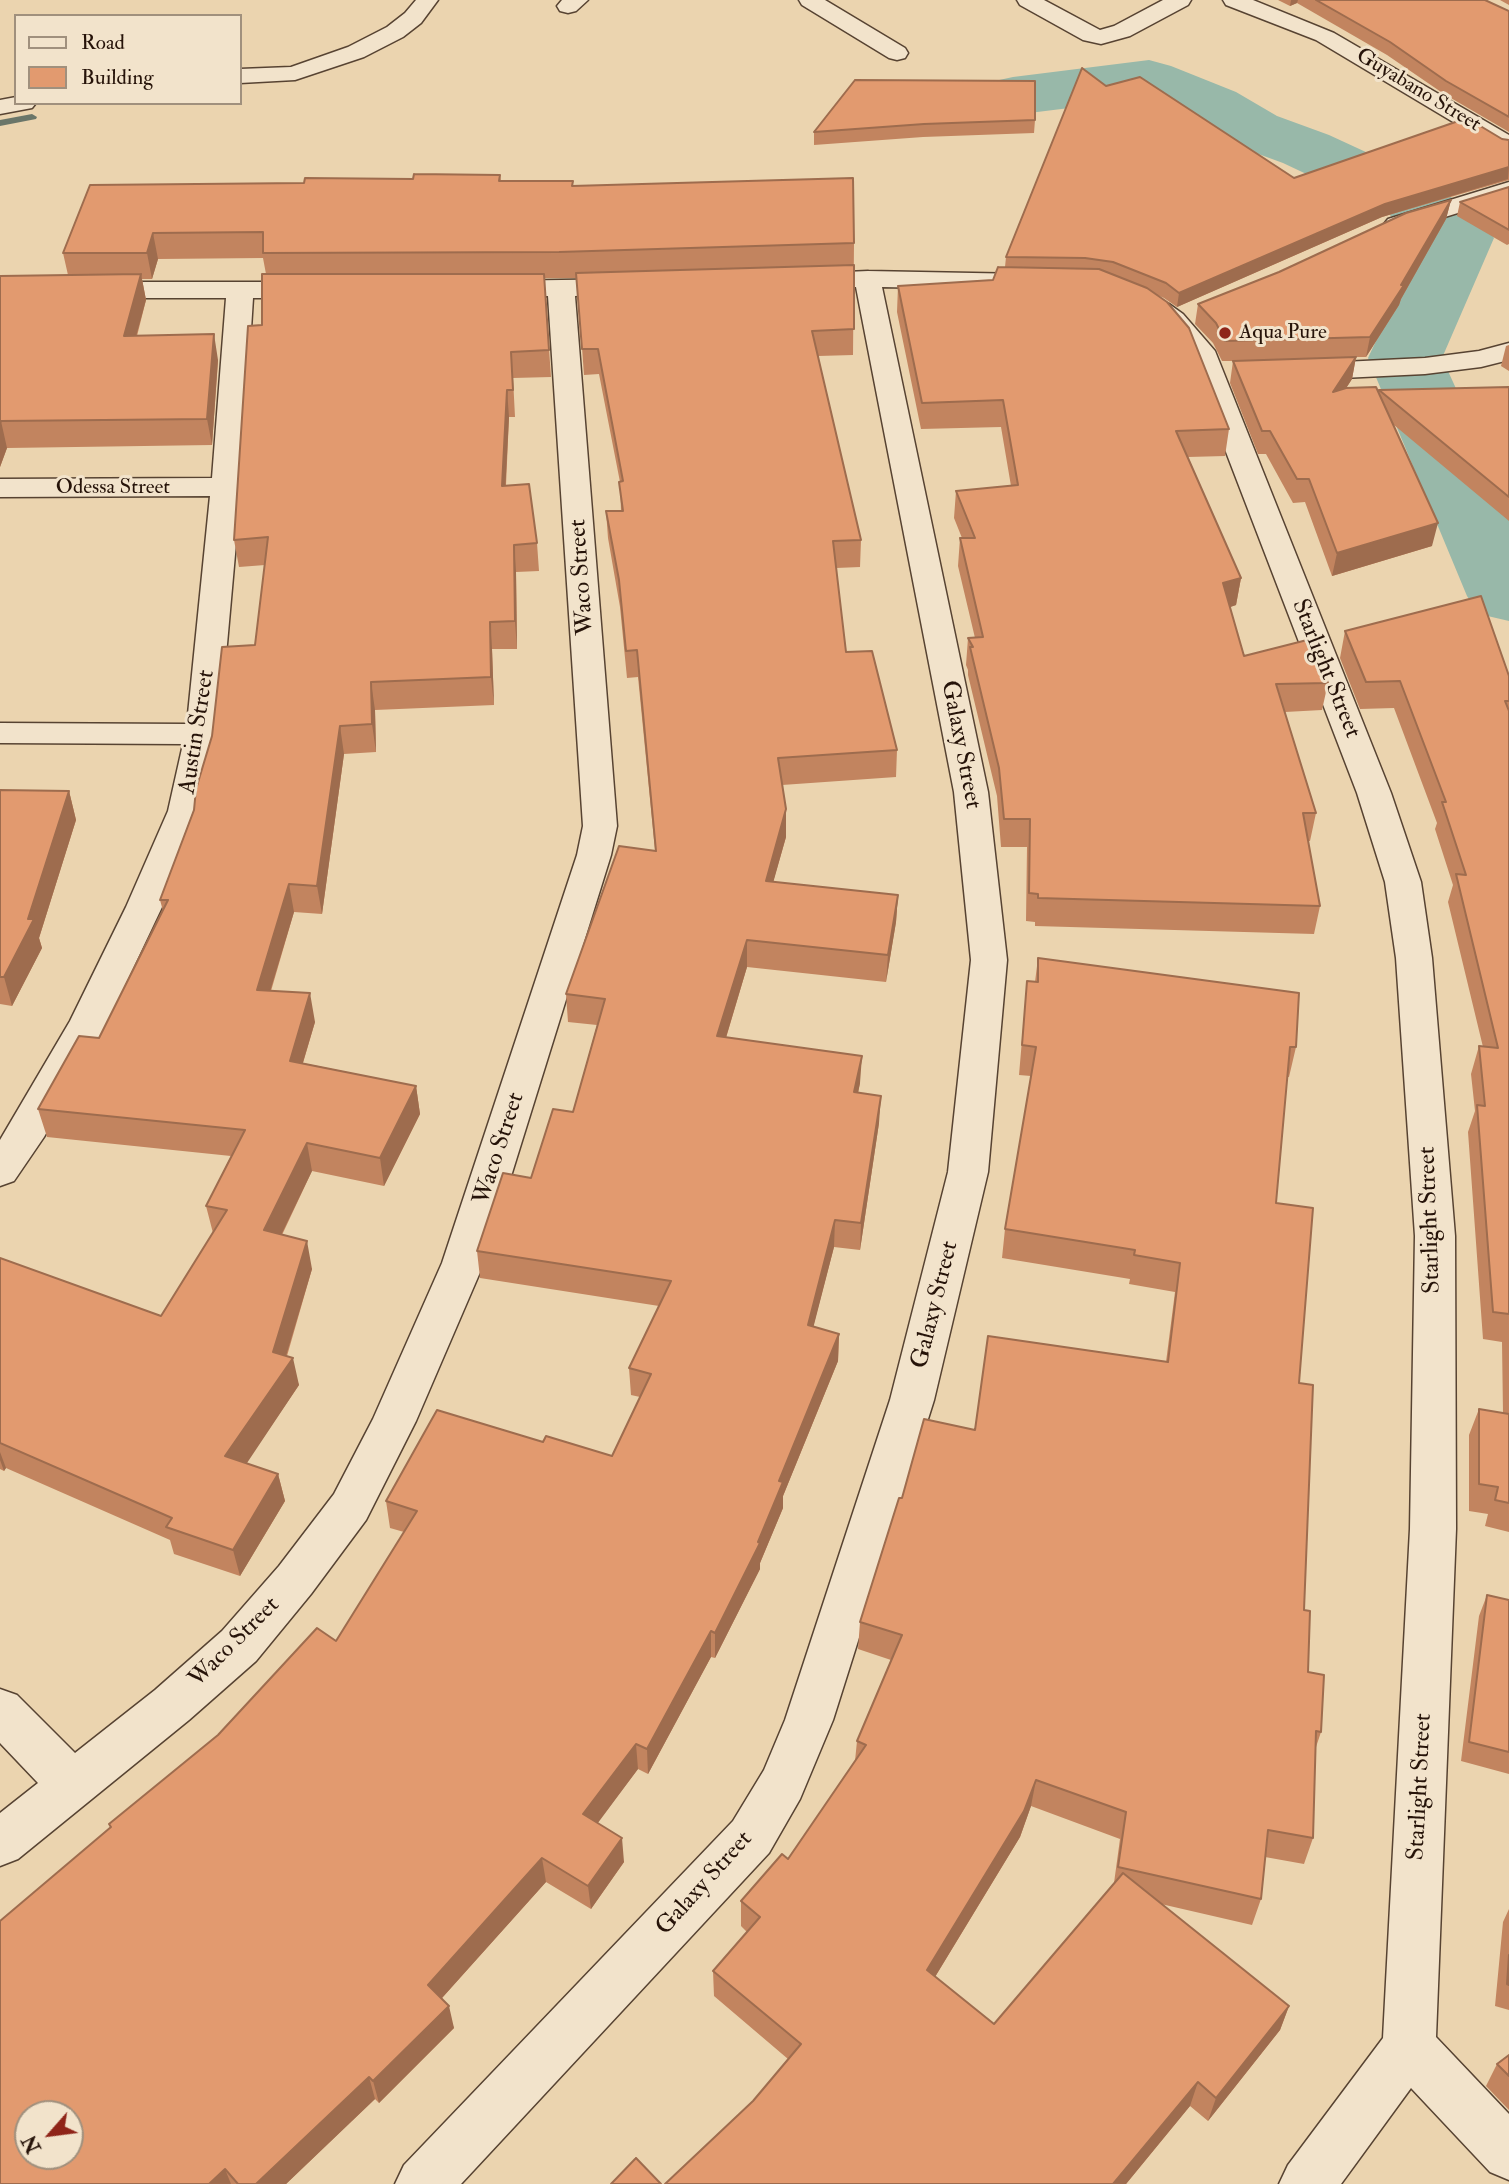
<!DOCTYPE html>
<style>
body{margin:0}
#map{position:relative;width:1509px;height:2184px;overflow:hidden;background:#ebd4af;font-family:"IM FELL Double Pica",serif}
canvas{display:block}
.legend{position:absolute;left:14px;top:14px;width:228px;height:91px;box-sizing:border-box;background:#f2e3cb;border:2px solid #a0907d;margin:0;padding:9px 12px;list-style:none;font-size:21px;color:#261309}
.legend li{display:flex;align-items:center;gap:14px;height:35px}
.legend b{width:35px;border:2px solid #a0907d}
.north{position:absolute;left:14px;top:2100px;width:70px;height:70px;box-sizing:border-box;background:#f2e3cb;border:2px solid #a0907d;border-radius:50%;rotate:242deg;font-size:19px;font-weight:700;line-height:28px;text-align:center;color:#261309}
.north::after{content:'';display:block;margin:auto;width:24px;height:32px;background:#8f2418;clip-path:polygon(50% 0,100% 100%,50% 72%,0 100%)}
</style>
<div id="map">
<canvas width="1509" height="2184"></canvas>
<ul class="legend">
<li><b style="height:9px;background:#f2e3cb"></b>Road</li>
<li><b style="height:19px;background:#e29a6f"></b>Building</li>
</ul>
<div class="north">N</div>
</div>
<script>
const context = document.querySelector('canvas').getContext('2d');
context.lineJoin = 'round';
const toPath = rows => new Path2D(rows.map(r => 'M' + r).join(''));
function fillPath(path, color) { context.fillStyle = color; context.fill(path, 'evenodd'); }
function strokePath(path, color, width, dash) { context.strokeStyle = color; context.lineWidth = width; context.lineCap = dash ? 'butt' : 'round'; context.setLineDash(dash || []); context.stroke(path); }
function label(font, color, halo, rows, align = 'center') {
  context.font = font + ' "IM FELL Double Pica",serif'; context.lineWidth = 6; context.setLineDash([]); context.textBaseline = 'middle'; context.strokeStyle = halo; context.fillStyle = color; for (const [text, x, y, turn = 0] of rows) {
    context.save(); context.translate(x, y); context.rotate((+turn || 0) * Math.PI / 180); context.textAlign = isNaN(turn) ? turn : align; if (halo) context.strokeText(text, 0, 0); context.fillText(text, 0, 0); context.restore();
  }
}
const stream = toPath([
 [32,114,37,117,36,119,0,126,0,120,32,114]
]);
const river = toPath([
 [1149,60,1171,66,1236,92,1277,116,1329,135,1433,183,1484,223,1494,238,1442,358,1509,504,1509,621,1479,614,1467,596,1368,358,1422,242,1385,211,1283,163,1231,144,1190,120,1142,99,1013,115,990,110,981,96,990,82,1013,77,1149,60]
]);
const minor = toPath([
 [416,0,438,0,421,23,403,37,364,57,295,80,240,83,240,69,291,67,348,47,387,27,405,13,416,0],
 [562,0,588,0,576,11,568,13,560,11,557,6,562,0],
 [799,0,825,0,905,48,908,53,905,58,897,60,889,58,802,5,799,0],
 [1017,0,1044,0,1100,30,1114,26,1163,0,1191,0,1188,5,1130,36,1101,44,1083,40,1020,5,1017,0],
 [1223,0,1253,0,1334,33,1509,135,1509,152,1500,150,1316,40,1226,5,1223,0],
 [16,97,16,103,36,103,32,108,0,114,0,100,16,97],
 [1509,182,1509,197,1397,232,1388,229,1384,224,1388,219,1509,182],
 [868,271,1025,274,1034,276,1038,282,1034,288,1025,290,882,287,988,792,1007,960,988,1172,934,1400,833,1720,800,1799,769,1853,461,2184,395,2184,404,2165,733,1821,764,1770,785,1720,890,1400,948,1172,971,960,954,792,856,287,801,290,792,288,788,282,792,276,801,274,868,271],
 [629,279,638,281,642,287,638,293,575,296,617,826,611,855,484,1263,416,1421,366,1520,311,1594,256,1661,189,1720,18,1859,0,1866,0,1813,38,1783,0,1743,0,1689,17,1695,75,1753,155,1690,222,1631,279,1566,334,1494,373,1419,442,1263,577,855,583,826,548,296,494,297,485,295,481,289,485,283,494,281,629,279],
 [0,282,314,282,323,284,327,290,323,296,314,298,253,298,241,487,219,734,202,811,162,907,108,1021,44,1137,14,1181,0,1186,0,1140,70,1021,126,907,168,811,183,744,0,743,0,723,187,724,210,496,0,497,0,479,212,478,226,298,0,298,0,282],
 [1160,302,1169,304,1183,314,1215,351,1391,793,1421,882,1432,958,1455,1236,1456,1529,1436,2037,1509,2114,1509,2180,1490,2172,1411,2088,1341,2184,1279,2184,1288,2165,1383,2038,1410,1529,1415,1236,1396,958,1385,882,1357,793,1188,353,1147,310,1151,304,1160,302],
 [1509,343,1509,360,1481,367,1425,374,1301,380,1291,378,1287,372,1291,366,1301,364,1425,358,1479,351,1509,343]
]);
const wall = toPath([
 [1278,0,1485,0,1509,11,1509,132,1444,94,1387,55,1297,3,1290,6],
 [1500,0,1509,0,1509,5],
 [855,80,1035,120,1034,133,923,137,814,145,814,132],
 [1106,86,1294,178,1502,139,1509,140,1509,180,1382,217,1177,307,1164,298,1155,294,1229,429,1225,456,1188,457,1241,578,1236,605,1230,607,1244,656,1328,683,1322,710,1285,712,1316,813,1310,841,1308,841,1320,906,1314,934,1035,926,1035,922,1026,921,1027,847,1001,847,997,796,968,675,968,670,966,665,968,638,975,638,958,566,960,538,962,538,954,518,956,491,1011,486,1001,427,921,429,897,312,898,286,993,280,1005,267,1006,257],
 [500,175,501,181,573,186,854,243,853,355,818,356,861,540,860,567,836,568,846,652,897,750,896,777,782,785,786,809,786,837,773,882,898,895,896,922,886,982,747,967,726,1038,860,1083,858,1092,879,1123,860,1250,834,1247,813,1327,839,1334,838,1361,783,1496,783,1508,760,1563,760,1569,715,1658,711,1657,648,1774,638,1769,597,1823,624,1862,591,1909,546,1882,442,1998,454,2028,379,2103,375,2099,286,2184,0,2184,110,1828,109,1824,336,1641,404,1532,390,1528,386,1501,543,1442,612,1456,640,1397,631,1395,629,1368,659,1306,480,1278,477,1251,531,1178,573,1112,597,1025,568,1022,566,994,655,850,638,677,627,678,620,607,608,538,606,511,621,511,620,482,599,374,584,375,577,278,544,278,551,377,513,378,515,417,509,417,506,485,537,543,539,571,516,572,517,649,492,649,494,705,375,710,376,752,344,754,322,914,294,912,271,991,315,1022,303,1063,416,1086,420,1114,384,1186,312,1171,282,1235,312,1269,287,1356,299,1385,246,1463,278,1474,285,1501,240,1576,174,1554,170,1540,6,1468,4,1471,0,1469,0,1258,161,1316,213,1233,206,1206,231,1156,47,1137,38,1109,99,1038,163,911,160,900,255,645,265,565,239,567,234,540,262,325,266,274,263,258,158,259,152,279,142,279,146,300,137,336,218,360,212,445,7,448,0,467,0,276,68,275,63,253,304,183],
 [1509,187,1509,244,1507,245,1457,216,1460,202],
 [1451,200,1446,219,1401,299,1399,305,1366,357,1356,357,1352,379,1346,388,1378,392,1379,390,1509,387,1509,521,1394,425,1432,546,1332,576,1305,502,1293,503,1266,454,1258,454,1230,383,1233,361,1222,361,1213,343,1195,324,1198,304,1279,272],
 [1509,345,1509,371,1501,366,1506,346],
 [1345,631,1509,676,1509,1532,1485,1526,1488,1514,1469,1511,1469,1435,1479,1409,1503,1413,1502,1342,1483,1339,1468,1132,1475,1111,1471,1074,1479,1046,1483,1047,1448,902,1453,885,1435,829,1437,823,1394,708,1360,709,1340,658],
 [0,790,69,791,76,820,39,938,42,948,12,1006,0,1004],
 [1038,958,1296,1047,1289,1077,1287,1077,1276,1203,1299,1383,1304,1610,1308,1672,1321,1732,1315,1750,1313,1838,1304,1864,1265,1857,1261,1899,1252,1925,1161,1904,1289,2006,1280,2030,1208,2121,1190,2106,1126,2184,665,2184,753,2101,788,2059,714,1996,713,1971,747,1932,741,1926,741,1901,788,1859,855,1761,857,1741,891,1660,858,1649,860,1622,902,1498,975,1430,1166,1362,1175,1292,1129,1284,1130,1279,1002,1258,1005,1229,1031,1076,1019,1075,1027,981,1035,982],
 [1031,1806,1120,1839,1114,1883,994,2024,935,1977,1020,1837],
 [1487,1595,1509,1600,1509,1774,1461,1761,1479,1616],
 [1509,1909,1509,2010,1495,2006,1503,1922],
 [1509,2055,1509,2110,1486,2086,1497,2064]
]);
const shadedWall = toPath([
 [1291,0,1298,0,1297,3,1290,6],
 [1509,167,1508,179,1382,217,1177,307,1179,293,1385,204],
 [1451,200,1446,219,1401,299,1399,305,1366,357,1370,337],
 [153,233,158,259,152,279,147,253],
 [141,274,146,300,129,362,124,336],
 [214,334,218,360,212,445,207,419],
 [1356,357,1352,379,1329,415,1333,392],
 [507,390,509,417,504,513,502,486],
 [1,421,7,448,0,467,0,423],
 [1438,523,1432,546,1332,576,1337,553],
 [514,545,516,572,517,649,515,621],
 [1241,578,1236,605,1219,611,1223,583],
 [490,622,492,649,494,705,491,677],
 [371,682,375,710,376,752,372,724],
 [340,726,344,754,322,914,317,886],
 [69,791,76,820,39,938,42,948,12,1006,4,977,28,919],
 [786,809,786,837,766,908,766,881],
 [289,884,294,912,262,1018,257,990],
 [898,895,896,922,886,982,888,955],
 [747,940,747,967,718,1064,717,1036],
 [310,993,315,1022,295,1089,290,1061],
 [862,1056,860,1083,853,1119,854,1092],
 [416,1086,420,1114,384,1186,380,1158],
 [881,1096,879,1123,860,1250,861,1223],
 [307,1143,312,1171,270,1258,264,1230],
 [835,1220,834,1247,807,1352,808,1325],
 [307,1241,312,1269,280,1376,293,1358,299,1385,233,1484,225,1456,273,1352],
 [839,1334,838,1361,783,1496,783,1508,760,1563,760,1569,715,1658,715,1633,758,1542,779,1481],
 [0,1452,6,1468,4,1471,0,1460],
 [278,1474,285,1501,240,1576,233,1550],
 [711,1631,711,1657,648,1774,647,1749],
 [636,1744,638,1769,586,1839,583,1814],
 [1036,1780,1031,1806,1020,1837,924,1995,927,1970],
 [622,1838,624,1862,591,1909,588,1886],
 [542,1858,546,1882,433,2008,428,1985],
 [449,2006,454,2028,379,2103,373,2081],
 [1289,2006,1280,2030,1208,2121,1216,2098],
 [369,2077,375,2099,286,2184,256,2184],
 [1198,2082,1190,2106,1126,2184,1113,2184],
 [225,2169,231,2184,209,2184]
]);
const building = toPath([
 [1316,0,1485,0,1509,11,1509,117,1446,81,1390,42,1316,0],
 [1082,68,1106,86,1140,77,1294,178,1467,118,1502,139,1509,140,1509,167,1385,204,1179,293,1166,283,1113,262,1085,258,1006,257,1082,68],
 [855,80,1035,81,1035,120,924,124,814,132,855,80],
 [414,174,500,175,499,181,573,181,572,186,853,178,854,243,559,252,263,253,263,232,153,233,147,253,63,253,90,185,304,183,305,178,413,179,414,174],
 [1509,187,1509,230,1460,202,1509,187],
 [1451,200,1401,285,1404,285,1370,337,1225,341,1216,323,1198,304,1279,272,1406,213,1451,200],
 [854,265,854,329,812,331,861,540,833,541,846,652,872,651,897,750,778,758,786,809,766,881,898,895,888,955,747,940,717,1036,862,1056,854,1092,881,1096,861,1223,835,1220,808,1325,839,1334,779,1481,783,1482,758,1542,760,1543,715,1633,711,1631,647,1749,636,1744,583,1814,622,1838,588,1886,542,1858,428,1985,449,2006,373,2081,369,2077,256,2184,238,2184,225,2169,209,2184,0,2184,0,1921,111,1827,109,1824,218,1735,317,1628,336,1641,417,1511,386,1501,437,1410,543,1442,546,1436,612,1456,651,1374,629,1368,671,1281,477,1251,503,1173,531,1178,553,1109,573,1112,605,999,566,994,619,846,656,851,637,650,626,651,619,580,606,511,623,511,619,482,623,481,598,349,582,349,576,273,854,265],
 [28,2114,70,2114,70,2156,28,2156,28,2114],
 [998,267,1099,269,1147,288,1167,302,1189,328,1229,429,1176,431,1241,578,1223,583,1244,656,1311,639,1328,683,1276,684,1316,813,1303,813,1320,906,1038,898,1038,894,1029,893,1030,819,1004,819,999,768,970,647,973,647,968,638,983,637,960,538,975,538,956,491,1018,485,1003,400,922,403,898,286,993,280,998,267],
 [141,274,124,336,214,334,207,419,1,421,0,423,0,276,141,274],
 [262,274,544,274,549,350,511,352,513,390,507,390,502,486,529,484,537,543,514,545,515,621,490,622,491,677,371,682,372,724,340,726,317,886,289,884,257,990,310,993,290,1061,416,1086,380,1158,307,1143,264,1230,307,1241,273,1352,293,1358,225,1456,278,1474,233,1550,166,1527,172,1518,0,1443,0,1258,161,1316,227,1210,206,1206,245,1130,38,1109,79,1036,99,1038,168,900,160,900,194,810,196,789,212,736,222,647,255,645,268,537,234,540,248,326,262,325,262,274],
 [1356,357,1333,392,1346,388,1376,387,1438,523,1337,553,1309,479,1297,479,1270,431,1262,431,1233,361,1356,357],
 [1509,387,1509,497,1379,390,1509,387],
 [1481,596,1509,676,1509,701,1505,701,1509,711,1509,1314,1493,1312,1477,1105,1485,1106,1479,1046,1498,1048,1456,874,1466,875,1442,802,1446,802,1400,681,1366,682,1345,631,1481,596],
 [0,790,69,791,28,919,34,919,4,977,0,977,0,790],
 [1038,958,1299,993,1296,1047,1290,1047,1276,1203,1313,1208,1299,1383,1313,1385,1304,1610,1310,1611,1308,1672,1324,1675,1321,1732,1316,1731,1313,1838,1268,1830,1261,1899,1118,1867,1126,1812,1036,1780,1024,1811,927,1970,994,2024,1123,1873,1289,2006,1216,2098,1198,2082,1113,2184,665,2184,753,2101,801,2044,713,1971,760,1917,741,1901,782,1854,788,1859,866,1745,857,1741,902,1635,860,1622,899,1498,902,1498,924,1419,975,1430,988,1336,1168,1362,1180,1263,1134,1255,1135,1250,1005,1229,1036,1047,1022,1045,1027,981,1038,982,1038,958],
 [1479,1409,1509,1414,1509,1503,1495,1500,1498,1487,1479,1484,1479,1409],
 [1487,1595,1509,1600,1509,1752,1469,1742,1487,1595],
 [1509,1955,1509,1985,1507,1984,1509,1955],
 [1509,2055,1509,2076,1497,2064,1509,2055],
 [636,2158,661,2184,611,2184,636,2158]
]);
const markers = [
 [1225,333,7,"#8f2418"]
];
const farStreetnames = [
 ["Guyabano Street",1418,91,31],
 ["Odessa Street",113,488]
];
const farPoinames = [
 ["Aqua Pure",1239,333]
];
const streetNames = [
 ["Waco Street",583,577,-94],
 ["Starlight Street",1325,669,68],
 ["Austin Street",198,732,-81],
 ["Galaxy Street",960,745,79],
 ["Waco Street",500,1149,-72],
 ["Starlight Street",1431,1220,-92],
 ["Galaxy Street",936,1305,-76],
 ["Waco Street",235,1643,-45],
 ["Starlight Street",1421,1787,-87],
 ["Galaxy Street",705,1884,-48]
];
fillPath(stream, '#6a7669');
fillPath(river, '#98b8a9');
strokePath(minor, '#574332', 3);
fillPath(minor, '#f2e3cb');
fillPath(wall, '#c2845f');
fillPath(shadedWall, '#9e6c4e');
fillPath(building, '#e29a6f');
strokePath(building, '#9e6c4e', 2);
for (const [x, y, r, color] of markers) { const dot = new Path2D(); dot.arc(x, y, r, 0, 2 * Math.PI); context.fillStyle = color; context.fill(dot); strokePath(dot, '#f2e3cb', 2.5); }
label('21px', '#261309', '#f2e3cb', farStreetnames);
label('21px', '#261309', '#f2e3cb', farPoinames, 'left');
label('24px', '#261309', '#f2e3cb', streetNames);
</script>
